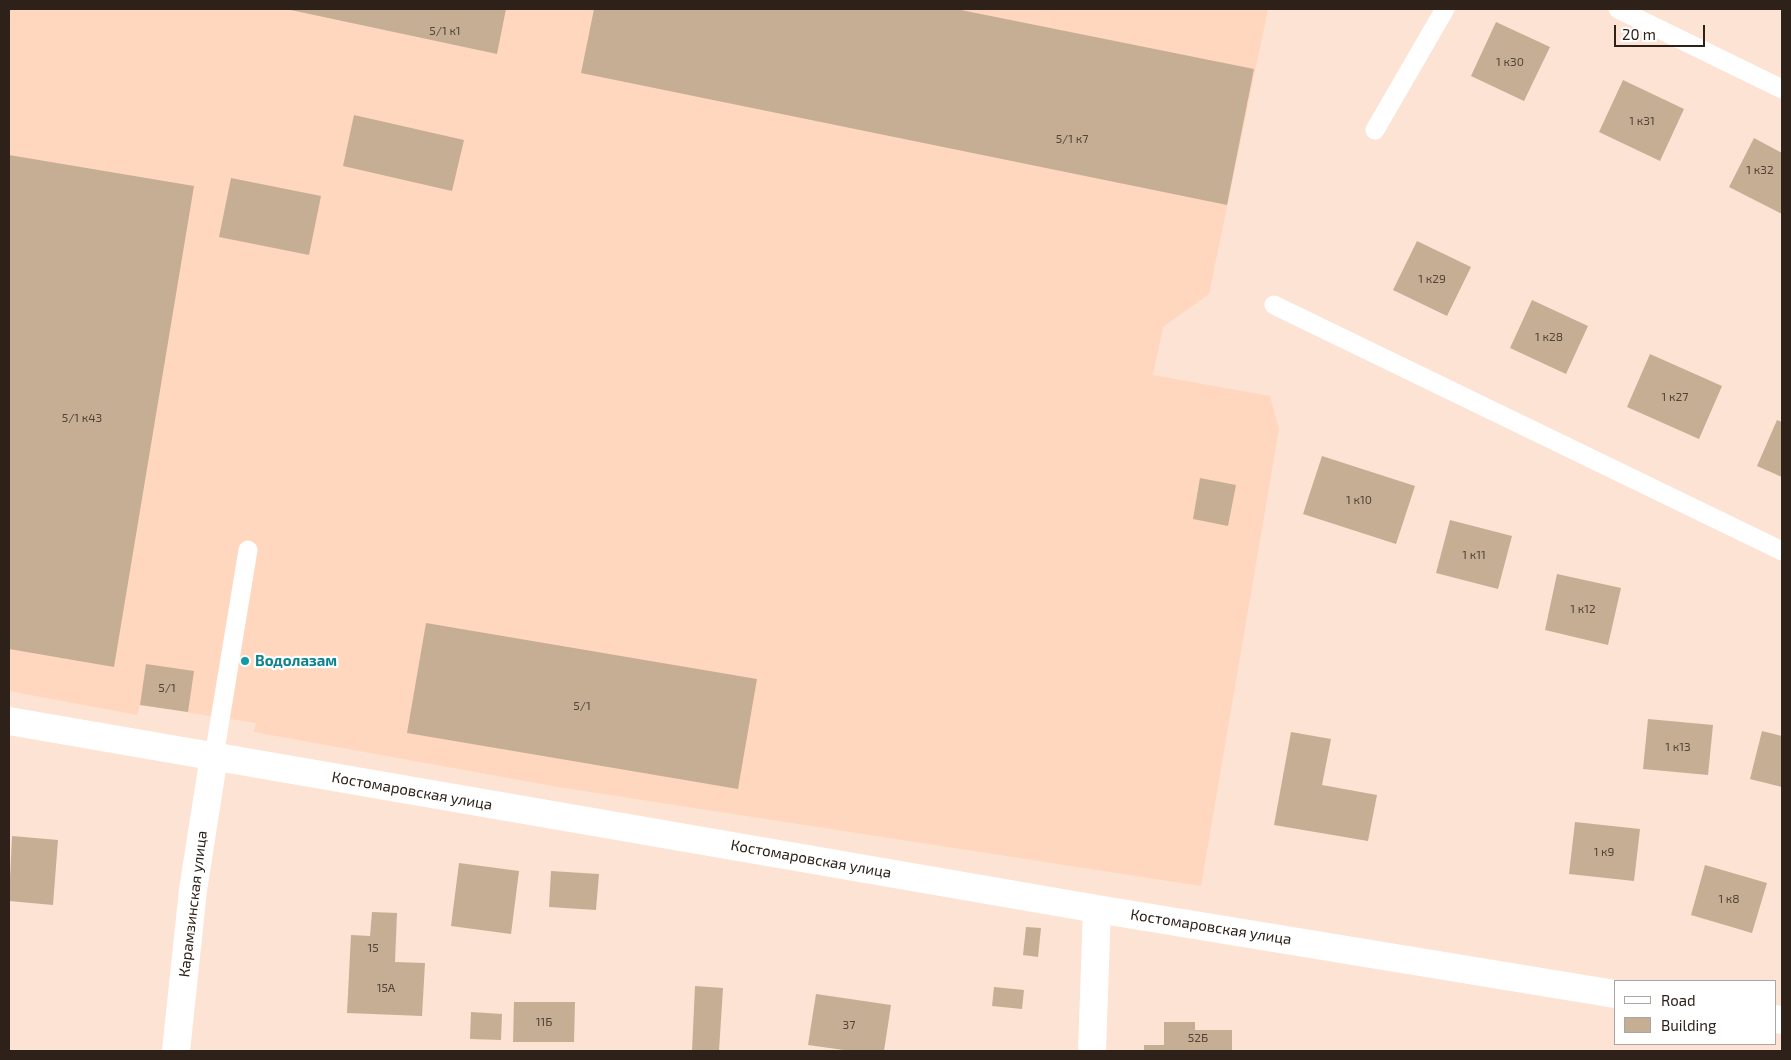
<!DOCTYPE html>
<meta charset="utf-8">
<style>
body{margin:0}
#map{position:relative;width:1791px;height:1060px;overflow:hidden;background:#fde3d3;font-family:"Exo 2",sans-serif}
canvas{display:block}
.frame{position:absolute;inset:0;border:10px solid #2d211a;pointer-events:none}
.legend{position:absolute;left:1614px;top:980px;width:162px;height:65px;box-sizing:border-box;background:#fff;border:1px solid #aba6a3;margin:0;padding:6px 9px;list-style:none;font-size:15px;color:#2d211a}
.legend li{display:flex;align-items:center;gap:10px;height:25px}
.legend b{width:25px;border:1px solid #aba6a3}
.scale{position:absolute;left:1614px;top:25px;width:91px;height:22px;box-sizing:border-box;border:2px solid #2d211a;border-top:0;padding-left:6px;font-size:15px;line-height:18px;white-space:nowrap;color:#2d211a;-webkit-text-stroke:4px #fff;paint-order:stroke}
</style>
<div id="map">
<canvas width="1791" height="1060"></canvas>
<div class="frame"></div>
<ul class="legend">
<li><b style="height:6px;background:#fff"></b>Road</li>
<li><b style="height:14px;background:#c6ae94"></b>Building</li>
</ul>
<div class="scale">20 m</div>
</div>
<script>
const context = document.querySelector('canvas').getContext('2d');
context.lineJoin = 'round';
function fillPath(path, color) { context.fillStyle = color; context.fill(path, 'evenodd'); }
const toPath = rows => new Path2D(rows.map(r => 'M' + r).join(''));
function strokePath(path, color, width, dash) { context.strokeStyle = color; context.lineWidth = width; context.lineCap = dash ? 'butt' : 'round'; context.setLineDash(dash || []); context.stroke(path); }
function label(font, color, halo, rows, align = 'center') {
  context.font = font + ' "Exo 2",sans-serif'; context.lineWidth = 4.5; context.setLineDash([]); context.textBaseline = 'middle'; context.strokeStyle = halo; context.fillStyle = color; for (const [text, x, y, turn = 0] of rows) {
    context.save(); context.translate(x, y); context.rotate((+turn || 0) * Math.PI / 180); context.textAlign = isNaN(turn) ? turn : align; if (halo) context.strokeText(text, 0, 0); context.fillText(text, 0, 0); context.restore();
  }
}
const built = toPath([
 [9,9,1268,9,1209,294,1163,327,1153,375,1270,396,1279,429,1201,886,558,787,254,732,256,723,140,705,137,715,9,691]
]);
const building = toPath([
 [286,9,506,9,497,54],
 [594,9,956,9,1254,69,1227,205,581,73],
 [1496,22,1550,47,1524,101,1471,76],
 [1623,80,1684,109,1660,161,1599,132],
 [354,115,464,140,452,191,343,166],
 [1754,138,1782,153,1782,214,1729,187],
 [9,155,194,186,114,667,9,649],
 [231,178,321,196,309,255,219,237],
 [1417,241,1471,267,1447,316,1393,290],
 [1532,300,1588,326,1566,374,1510,348],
 [1650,354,1722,386,1699,439,1627,407],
 [1777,420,1782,422,1782,477,1757,466],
 [1322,456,1415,486,1396,544,1303,514],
 [1200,478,1236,485,1228,526,1193,519],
 [1450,520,1512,536,1498,589,1436,573],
 [1557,574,1621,588,1608,645,1545,630],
 [426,623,757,679,738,789,407,733],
 [146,664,194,671,188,712,140,705],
 [1648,719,1713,725,1708,775,1643,769],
 [1762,731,1782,736,1782,787,1750,779],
 [1291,732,1331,739,1322,785,1377,795,1368,841,1274,825],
 [1575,822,1640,829,1634,881,1569,874],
 [12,836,58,840,53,905,9,901],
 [459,863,519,871,511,934,451,926],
 [1705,865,1767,883,1752,933,1691,915],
 [551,871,599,874,596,910,549,907],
 [372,912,397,913,395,962,425,963,422,1016,347,1013,351,935,370,936],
 [1026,927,1041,928,1038,957,1023,955],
 [695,986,723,988,719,1051,692,1051],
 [994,987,1024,990,1022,1009,992,1006],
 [816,994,891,1005,884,1051,851,1051,808,1045],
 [514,1002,575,1002,574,1042,513,1042],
 [471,1012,502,1014,501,1040,470,1039],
 [1164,1022,1195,1022,1195,1030,1232,1030,1232,1051,1144,1051,1144,1045,1164,1045]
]);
const lane = toPath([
 [1618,9,1782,89],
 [1375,130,1445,9],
 [1274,305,1782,551],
 [214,756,248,550]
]);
const street = toPath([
 [176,1051,193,890,214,756]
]);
const secondary = toPath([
 [9,721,1097,909,1615,994],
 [1775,1019,1782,1020],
 [1092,1051,1097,909]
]);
const markers = [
 [245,661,5,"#0f9aa8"]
];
const numberNames = [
 ["5/1 к1",445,31],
 ["1 к30",1510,62],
 ["1 к31",1642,121],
 ["5/1 к7",1072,139],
 ["1 к32",1760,170],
 ["1 к29",1432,279],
 ["1 к28",1549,337],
 ["1 к27",1675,397],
 ["5/1 к43",82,418],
 ["1 к10",1359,500],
 ["1 к11",1474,555],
 ["1 к12",1583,609],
 ["5/1",167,688],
 ["5/1",582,706],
 ["1 к13",1678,747],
 ["1 к9",1604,852],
 ["1 к8",1729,899],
 ["15",373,948],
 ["15А",386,988],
 ["11Б",544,1022],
 ["37",849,1025],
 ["52Б",1198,1038]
];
const cultureNames = [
 ["Водолазам",255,661]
];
const streetNames = [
 ["Костомаровская улица",412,791,10],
 ["Костомаровская улица",811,859,10],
 ["Карамзинская улица",193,904,-83],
 ["Костомаровская улица",1211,927,9]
];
fillPath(built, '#ffd7bf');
fillPath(building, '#c6ae94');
strokePath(lane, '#fff', 19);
strokePath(street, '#fff', 28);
strokePath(secondary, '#fff', 28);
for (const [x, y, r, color] of markers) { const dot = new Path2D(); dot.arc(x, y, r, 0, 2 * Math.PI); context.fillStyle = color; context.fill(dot); strokePath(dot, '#fff', 2); }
label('12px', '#534438', null, numberNames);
label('bold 15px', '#0d838f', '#fff', cultureNames, 'left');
label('15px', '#2d211a', '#fff', streetNames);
</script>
